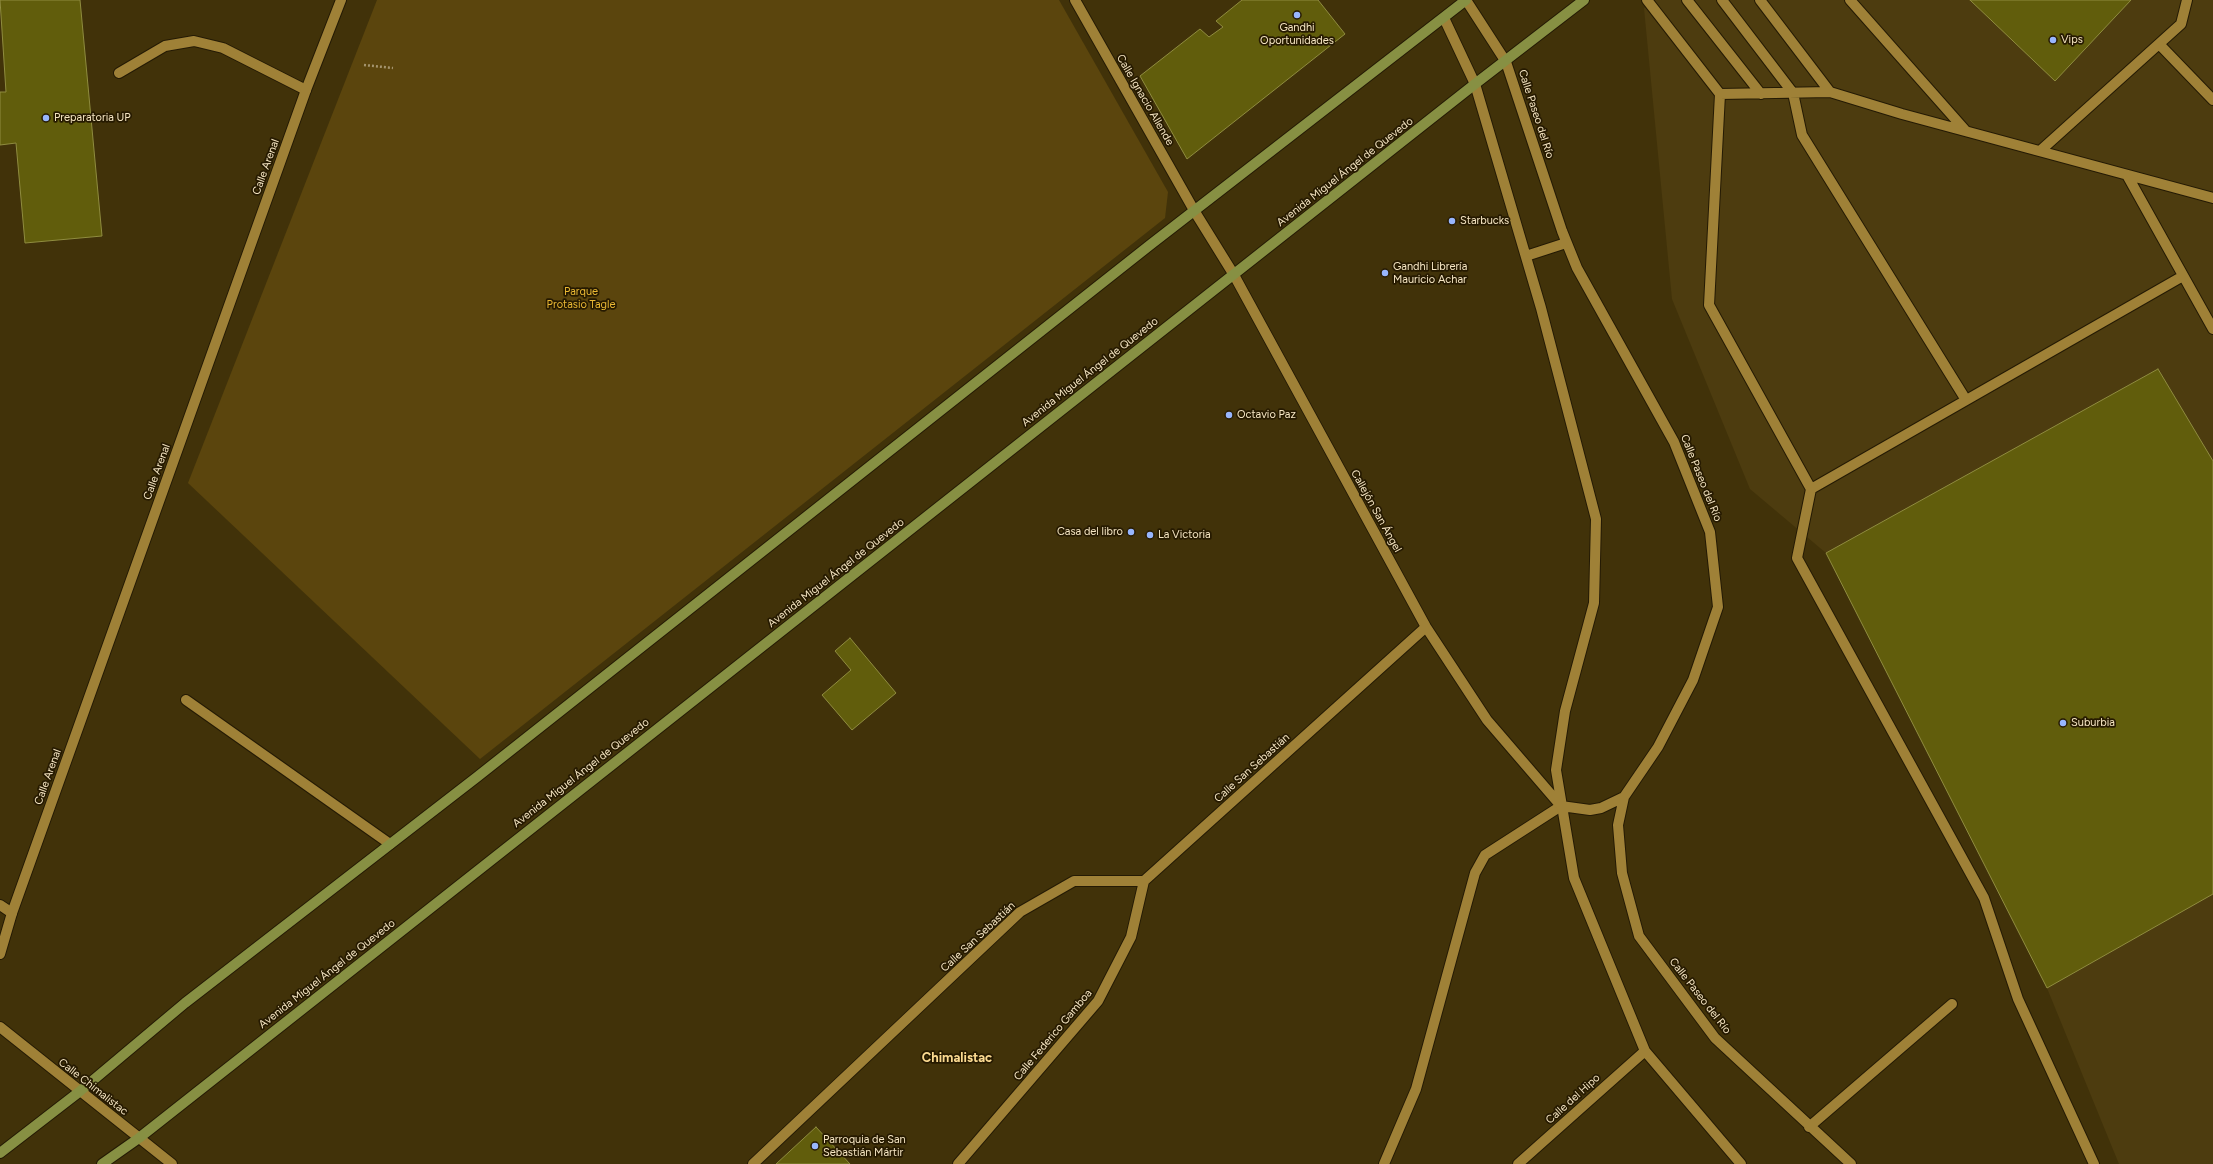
<!DOCTYPE html>
<meta charset="utf-8">
<style>
body{margin:0}
canvas{display:block;background:#413209}
</style>
<canvas width="2213" height="1164"></canvas>
<script>
const context = document.querySelector('canvas').getContext('2d');
context.lineJoin = 'round';
function fillPath(path, color) { context.fillStyle = color; context.fill(path, 'evenodd'); }
const toPath = rows => new Path2D(rows.map(r => 'M' + r).join(''));
function strokePath(path, color, width, dash) { context.strokeStyle = color; context.lineWidth = width; context.lineCap = dash ? 'butt' : 'round'; context.setLineDash(dash || []); context.stroke(path); }
function label(font, color, halo, rows, align = 'center') {
  context.font = font + ' Figtree,sans-serif'; context.lineWidth = 3.5; context.setLineDash([]); context.textBaseline = 'middle'; context.strokeStyle = halo; context.fillStyle = color; for (const [text, x, y, turn = 0] of rows) {
    context.save(); context.translate(x, y); context.rotate((+turn || 0) * Math.PI / 180); context.textAlign = isNaN(turn) ? turn : align; if (halo) context.strokeText(text, 0, 0); context.fillText(text, 0, 0); context.restore();
  }
}
const built = toPath([
 [1654,0,2213,0,2213,1164,2119,1164,2047,988,1826,553,1750,489,1672,299,1644,8]
]);
const green = toPath([
 [377,0,1059,0,1168,192,1165,218,480,759,188,483]
]);
const building = toPath([
 [0,0,80,0,102,236,25,243,16,143,0,145,0,92,6,92,0,0],
 [1242,0,1318,0,1345,34,1187,159,1140,76,1200,29,1209,37,1223,27,1216,21,1242,0],
 [1970,0,2131,0,2055,81,1970,0],
 [2158,369,2213,461,2213,894,2047,988,1826,553,2158,369],
 [850,638,896,693,852,730,822,695,851,670,835,651,850,638],
 [816,1127,850,1164,776,1164,816,1127]
]);
const path = toPath([
 [364,65,393,68]
]);
const service = toPath([
 [1647,0,1720,94,1709,305,1811,489,1797,558,1984,898,2018,999,2094,1164],
 [1687,0,1761,94],
 [1722,0,1793,93,1802,135,1966,400],
 [1760,0,1830,92],
 [1850,0,1965,130],
 [2159,44,2213,100],
 [119,73,165,46,194,41,223,48,306,90],
 [1720,94,1830,92,1902,114,2213,198],
 [2040,151,2181,24,2187,0],
 [2127,175,2213,329],
 [1811,489,2183,276],
 [0,905,12,913],
 [1384,1164,1416,1089,1475,873,1485,855,1561,806]
]);
const minor = toPath([
 [1075,0,1195,212,1234,275,1426,627,1487,720,1561,806,1590,810,1601,808,1624,797],
 [1466,0,1506,62,1562,231,1577,268,1674,442,1710,532,1718,607,1693,680,1658,747,1624,797,1618,825,1622,873,1639,936,1715,1038,1851,1164],
 [1444,18,1475,84,1541,308,1596,519,1594,603,1565,711,1556,770,1574,878,1645,1051,1741,1164],
 [1526,256,1566,243],
 [186,700,390,844],
 [0,1027,172,1164],
 [1809,1127,1952,1004],
 [753,1164,1020,912,1074,881,1144,881,1426,627],
 [958,1164,1098,1001,1131,937,1144,881],
 [1518,1164,1645,1051]
]);
const tertiary = toPath([
 [0,954,12,913,306,90,341,0]
]);
const secondary = toPath([
 [0,1153,79,1092,185,1003,477,777,1150,245,1466,0],
 [102,1164,139,1138,1475,84,1584,0]
]);
const markers = [
 [1297,15,4,"#98b6fd"],
 [2053,40,4,"#98b6fd"],
 [46,118,4,"#98b6fd"],
 [1452,221,4,"#98b6fd"],
 [1385,273,4,"#98b6fd"],
 [1229,415,4,"#98b6fd"],
 [1131,532,4,"#98b6fd"],
 [1150,535,4,"#98b6fd"],
 [2063,723,4,"#98b6fd"],
 [815,1146,4,"#98b6fd"]
];
const poiNames = [
 ["Gandhi",1297,28,"center"],
 ["Oportunidades",1297,41,"center"],
 ["Vips",2061,40],
 ["Preparatoria UP",54,118],
 ["Starbucks",1460,221],
 ["Gandhi Librería",1393,267],
 ["Mauricio Achar",1393,280],
 ["Octavio Paz",1237,415],
 ["Casa del libro",1123,532,"right"],
 ["La Victoria",1158,535],
 ["Suburbia",2071,723],
 ["Parroquia de San",823,1140],
 ["Sebastián Mártir",823,1153]
];
const streetNames = [
 ["Calle Ignacio Allende",1145,100,60],
 ["Calle Paseo del Río",1536,114,72],
 ["Calle Arenal",266,167,-70],
 ["Avenida Miguel Ángel de Quevedo",1345,172,-38],
 ["Avenida Miguel Ángel de Quevedo",1090,372,-38],
 ["Calle Arenal",157,472,-70],
 ["Calle Paseo del Río",1701,478,68],
 ["Callejón San Ángel",1376,511,61],
 ["Avenida Miguel Ángel de Quevedo",836,573,-38],
 ["Calle San Sebastián",1252,768,-42],
 ["Avenida Miguel Ángel de Quevedo",581,773,-38],
 ["Calle Arenal",48,777,-70],
 ["Calle San Sebastián",978,937,-43],
 ["Avenida Miguel Ángel de Quevedo",327,974,-38],
 ["Calle Paseo del Río",1700,996,52],
 ["Calle Federico Gamboa",1053,1035,-50],
 ["Calle Chimalistac",93,1087,38],
 ["Calle del Hipo",1573,1099,-42]
];
const parkNames = [
 ["Parque",581,292],
 ["Protasio Tagle",581,305]
];
const quarterNames = [
 ["Chimalistac",957,1058]
];
fillPath(built, '#4d3c0f');
fillPath(green, '#5b450d');
fillPath(building, '#615d0c');
strokePath(building, '#8f8c3f', 1);
strokePath(service, '#241a04', 12);
strokePath(minor, '#241a04', 12);
strokePath(tertiary, '#241a04', 12);
strokePath(secondary, '#241a04', 12);
strokePath(path, '#a4946e', 2.5, [2, 2]);
strokePath(service, '#9f8137', 10);
strokePath(minor, '#9f8137', 10);
strokePath(tertiary, '#9f8137', 10);
strokePath(secondary, '#879043', 10);
for (const [x, y, r, color] of markers) { const dot = new Path2D(); dot.arc(x, y, r, 0, 2 * Math.PI); context.fillStyle = color; context.fill(dot); strokePath(dot, '#261a00', 1.5); }
label('11px', '#f5e5c2', '#261a00', poiNames, 'left');
label('11px', '#f5e5c2', '#261a00', streetNames);
label('11px', '#eab833', '#261a00', parkNames);
label('bold 13px', '#fad990', '#261a00', quarterNames);
</script>
